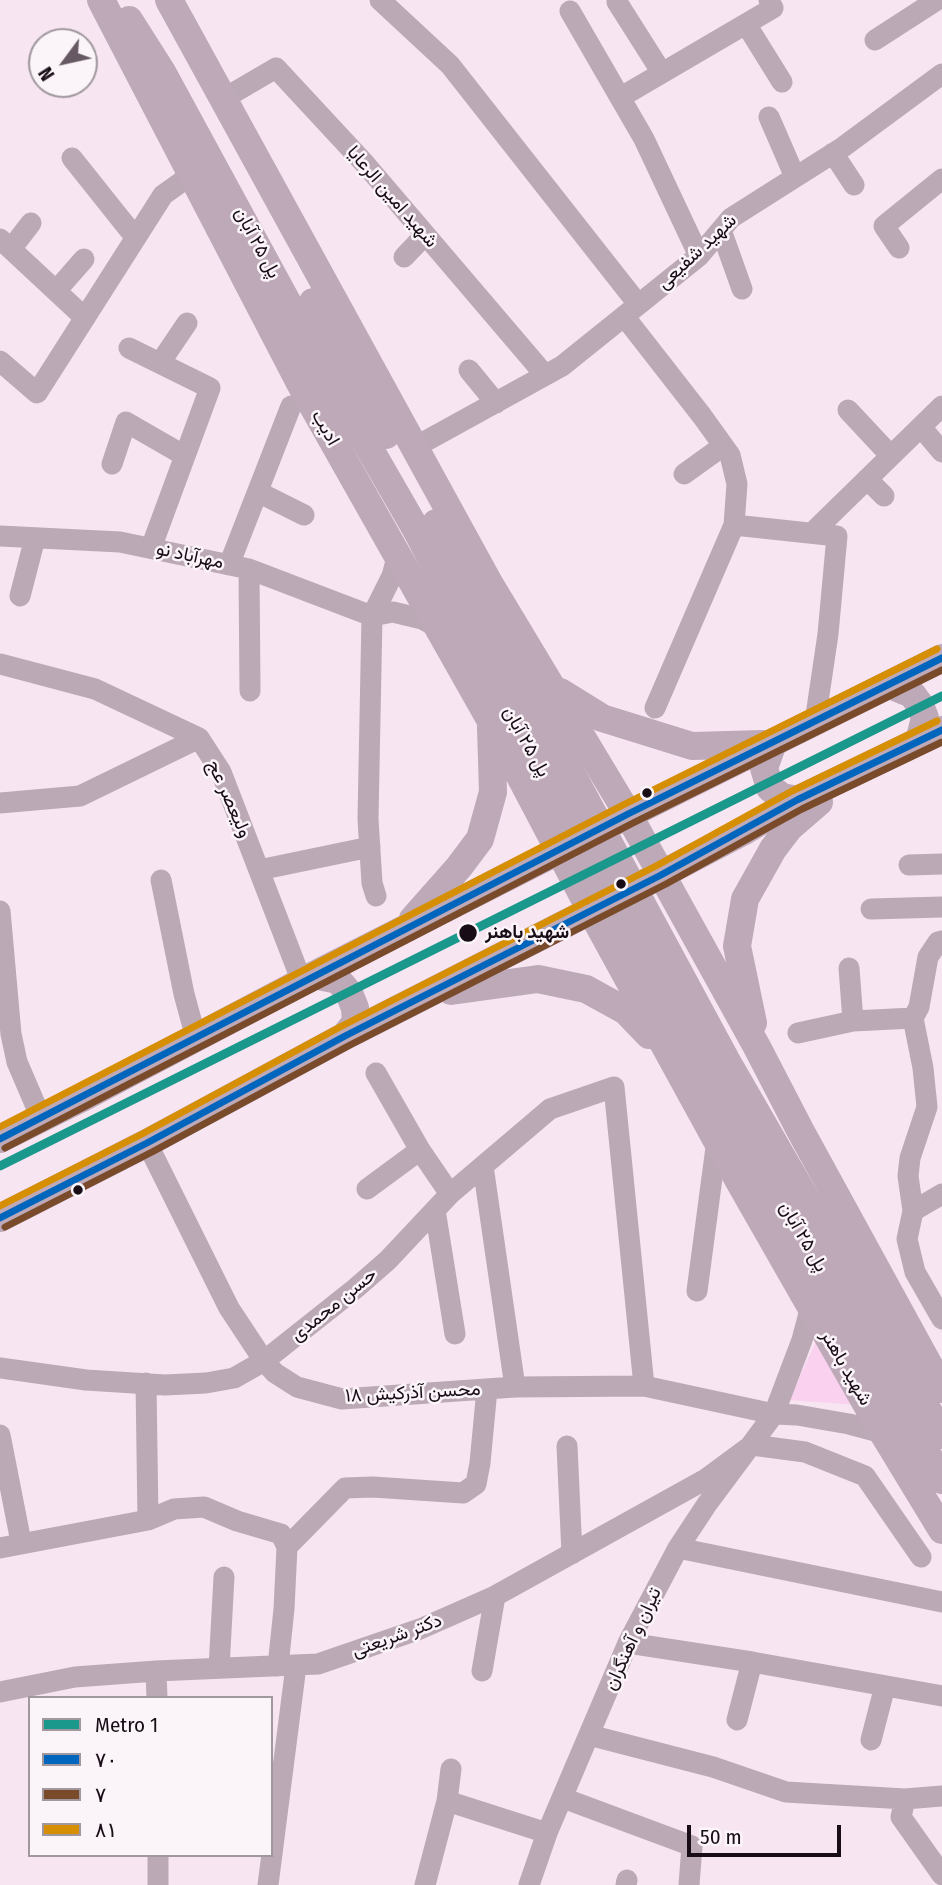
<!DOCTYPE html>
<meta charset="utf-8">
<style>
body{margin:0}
#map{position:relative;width:942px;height:1885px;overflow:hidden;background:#f7e5f2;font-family:"Fira Sans Condensed",sans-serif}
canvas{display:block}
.legend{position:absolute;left:28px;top:1696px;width:245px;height:161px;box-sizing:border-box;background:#fbf4f9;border:2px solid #a0989e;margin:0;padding:9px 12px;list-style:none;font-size:21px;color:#180d16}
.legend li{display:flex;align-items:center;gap:14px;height:35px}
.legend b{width:35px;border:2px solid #a0989e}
.north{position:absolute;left:28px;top:28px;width:70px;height:70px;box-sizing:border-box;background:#fbf4f9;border:2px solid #a0989e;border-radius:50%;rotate:237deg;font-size:19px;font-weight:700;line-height:28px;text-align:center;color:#180d16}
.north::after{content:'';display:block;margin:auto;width:24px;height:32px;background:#665963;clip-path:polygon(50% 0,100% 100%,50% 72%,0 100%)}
.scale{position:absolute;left:687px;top:1825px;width:154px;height:32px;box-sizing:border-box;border:4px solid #180d16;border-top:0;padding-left:9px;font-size:21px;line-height:24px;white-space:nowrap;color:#180d16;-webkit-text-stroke:5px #fbf4f9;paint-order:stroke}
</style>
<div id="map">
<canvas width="942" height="1885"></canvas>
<ul class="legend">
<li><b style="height:9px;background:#1a988c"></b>Metro 1</li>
<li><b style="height:9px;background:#0065bd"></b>۷۰</li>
<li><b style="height:9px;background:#7a4b2a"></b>۷</li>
<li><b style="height:9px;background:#d68f03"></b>۸۱</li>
</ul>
<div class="north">N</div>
<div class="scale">50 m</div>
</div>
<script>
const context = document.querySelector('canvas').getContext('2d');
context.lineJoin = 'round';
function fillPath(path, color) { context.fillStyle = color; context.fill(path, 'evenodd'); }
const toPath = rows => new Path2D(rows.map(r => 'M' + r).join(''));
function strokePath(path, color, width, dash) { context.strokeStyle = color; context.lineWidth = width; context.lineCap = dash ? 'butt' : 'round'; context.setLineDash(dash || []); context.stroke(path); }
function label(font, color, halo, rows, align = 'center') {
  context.font = font + ' "Fira Sans Condensed",Vazirmatn,sans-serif'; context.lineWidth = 5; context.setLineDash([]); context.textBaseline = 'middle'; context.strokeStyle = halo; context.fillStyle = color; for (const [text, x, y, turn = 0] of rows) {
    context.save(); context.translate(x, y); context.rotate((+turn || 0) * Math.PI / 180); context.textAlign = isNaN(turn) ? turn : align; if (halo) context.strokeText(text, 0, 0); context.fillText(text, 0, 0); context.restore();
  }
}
const green = toPath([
 [819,1335,857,1405,789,1400]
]);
const minor = toPath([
 [380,0,450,65,638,304],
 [617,2,662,73],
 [570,11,644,139,699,256],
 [746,24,782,82],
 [875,40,937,0],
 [621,97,773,8,769,0],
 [223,99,276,68,366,165,545,375],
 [769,117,795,177],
 [833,153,854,185],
 [72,158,135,237],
 [721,230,742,289],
 [0,239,85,318],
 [899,248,884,226,942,179],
 [11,249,31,223],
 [404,257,425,235],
 [56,291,84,259],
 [624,316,702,416,730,455,737,484,734,525,655,708],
 [129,348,210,388,151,548],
 [0,361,37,393,163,195,191,175],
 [160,363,187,323],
 [469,370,496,403],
 [848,410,890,455],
 [921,427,942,452],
 [415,447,562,366,699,256,731,218,843,147,942,74],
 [112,464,126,422,185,456],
 [684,474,723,446],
 [867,479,884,496],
 [258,492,304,515],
 [734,525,837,536,828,634,815,722],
 [812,533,942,406],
 [0,536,120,542,249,569,372,616],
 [229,565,291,406],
 [249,569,250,691],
 [20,596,35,538],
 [372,616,393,612,422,619,437,627],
 [0,664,95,689,199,738],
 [0,803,80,796,199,738,221,772,302,982],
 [909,865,942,864],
 [259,870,370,847],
 [161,880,184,994,196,1038],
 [376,896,372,883,368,819,372,616,392,576,398,554],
 [871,909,942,907],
 [0,911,11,1034,17,1062,41,1118],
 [942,941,938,942,928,957,919,1007,913,1018,923,1068,927,1107,910,1158,908,1176,913,1211,907,1239,915,1272,942,1319],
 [849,968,853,1021],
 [798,1033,853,1021,913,1018],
 [376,1073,420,1150,450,1194],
 [147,1143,229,1308,264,1361,275,1373,297,1387,342,1399,515,1387,644,1386,774,1414,797,1415,849,1424,883,1433],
 [483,1166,515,1387],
 [367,1189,420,1150],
 [435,1210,455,1334],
 [913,1211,942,1194],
 [697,1291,717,1140],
 [0,1368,86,1380,165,1385,206,1383,234,1378,264,1361,356,1288,388,1260,450,1194,550,1109,614,1087,644,1386],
 [146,1383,148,1520],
 [0,1435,21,1542],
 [567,1446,572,1554],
 [287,1547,345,1488,373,1487,463,1493,476,1484,480,1463,487,1389],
 [0,1548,148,1520,174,1509,204,1507,237,1521,281,1534,287,1547,284,1609,278,1666],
 [678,1548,942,1602],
 [628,1643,752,1662,942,1696],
 [219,1668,224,1577],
 [156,1671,157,1698],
 [482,1671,495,1596],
 [0,1692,75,1677,156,1671,318,1664,420,1629,495,1596,706,1479,752,1445,805,1452,865,1476,921,1557],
 [737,1720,752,1662],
 [589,1735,713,1767,786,1792,905,1799,942,1796],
 [871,1740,885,1686],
 [563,1798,692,1846,689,1885],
 [905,1799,901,1817,942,1875],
 [447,1801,451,1769],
 [158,1855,158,1885],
 [268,1885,296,1666],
 [425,1885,447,1801,547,1833],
 [529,1885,547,1833,628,1643,678,1548,707,1504,774,1414,802,1340,811,1306],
 [626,1885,627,1880]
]);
const major = toPath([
 [101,0,300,383,491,721,591,911,739,1181,883,1433,942,1530],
 [169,0,489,583,628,814,757,1047,800,1130,942,1389],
 [129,20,162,72,323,368,417,531],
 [313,302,386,435],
 [890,685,912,694,920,705,925,718,919,741],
 [560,692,602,718,692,746,763,744],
 [773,743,764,768,770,788,782,797,797,800],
 [612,823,942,658],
 [645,883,746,830,797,800,942,730],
 [413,919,459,867,480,839,493,792,491,727],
 [314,975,338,980,349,993,355,1008,356,1022,345,1036],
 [451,991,538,979,586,989,626,1011,649,1035],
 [753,1023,737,946,745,899,773,849,789,828,819,802],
 [0,1139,80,1099,326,969,576,842],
 [0,1218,147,1143,345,1036,606,903],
 [839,1256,942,1435],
 [820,1267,942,1480]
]);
const majorBridge = toPath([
 [436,523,726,1060,839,1256],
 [417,531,508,709,706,1070,820,1267]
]);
const bus1 = toPath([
 [0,1139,628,814,942,658],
 [0,1218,147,1143,345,1036,661,875,797,800,942,730]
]);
const bus2 = toPath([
 [5,1148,633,823,942,670],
 [5,1227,152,1152,350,1045,666,884,802,809,942,742]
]);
const bus3 = toPath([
 [0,1127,623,805,937,649],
 [0,1206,142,1134,340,1027,656,866,792,791,937,721]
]);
const metro1 = toPath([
 [0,1166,942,696]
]);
const markers = [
 [647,793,6,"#180d16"],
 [621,884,6,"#180d16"],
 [468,933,10,"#180d16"],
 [78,1190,6,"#180d16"]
];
const streetNames = [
 ["شهید امین الرعایا",392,197,49],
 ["پل ۲۵ آبان",257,243,62],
 ["شهید شفیعی",697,252,-43],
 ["ادیب",325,428,60],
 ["مهرآباد نو",190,556,12],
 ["پل ۲۵ آبان",526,742,61],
 ["ولیعصر عج",229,799,66],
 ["پل ۲۵ آبان",803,1237,60],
 ["حسن محمدی",334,1305,-39],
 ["شهید باهنر",846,1368,60],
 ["محسن آذرکیش ۱۸",413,1393,-3],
 ["دکتر شریعتی",397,1636,-20],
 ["تیران و آهنگران",633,1639,-65]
];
const stopNames = [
 ["شهید باهنر",485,933]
];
fillPath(green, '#fad2f0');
strokePath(minor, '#bba9b6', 21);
strokePath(major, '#bda9b8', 28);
strokePath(majorBridge, '#bda9b8', 28);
strokePath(bus1, '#0065bd', 7);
strokePath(bus2, '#7a4b2a', 7);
strokePath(bus3, '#d68f03', 7);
strokePath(metro1, '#1a988c', 9);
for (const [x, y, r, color] of markers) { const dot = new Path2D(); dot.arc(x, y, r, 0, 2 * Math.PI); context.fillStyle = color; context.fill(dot); strokePath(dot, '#fbf4f9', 2.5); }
label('19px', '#180d16', '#fbf4f9', streetNames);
label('bold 19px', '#180d16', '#fbf4f9', stopNames, 'left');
</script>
